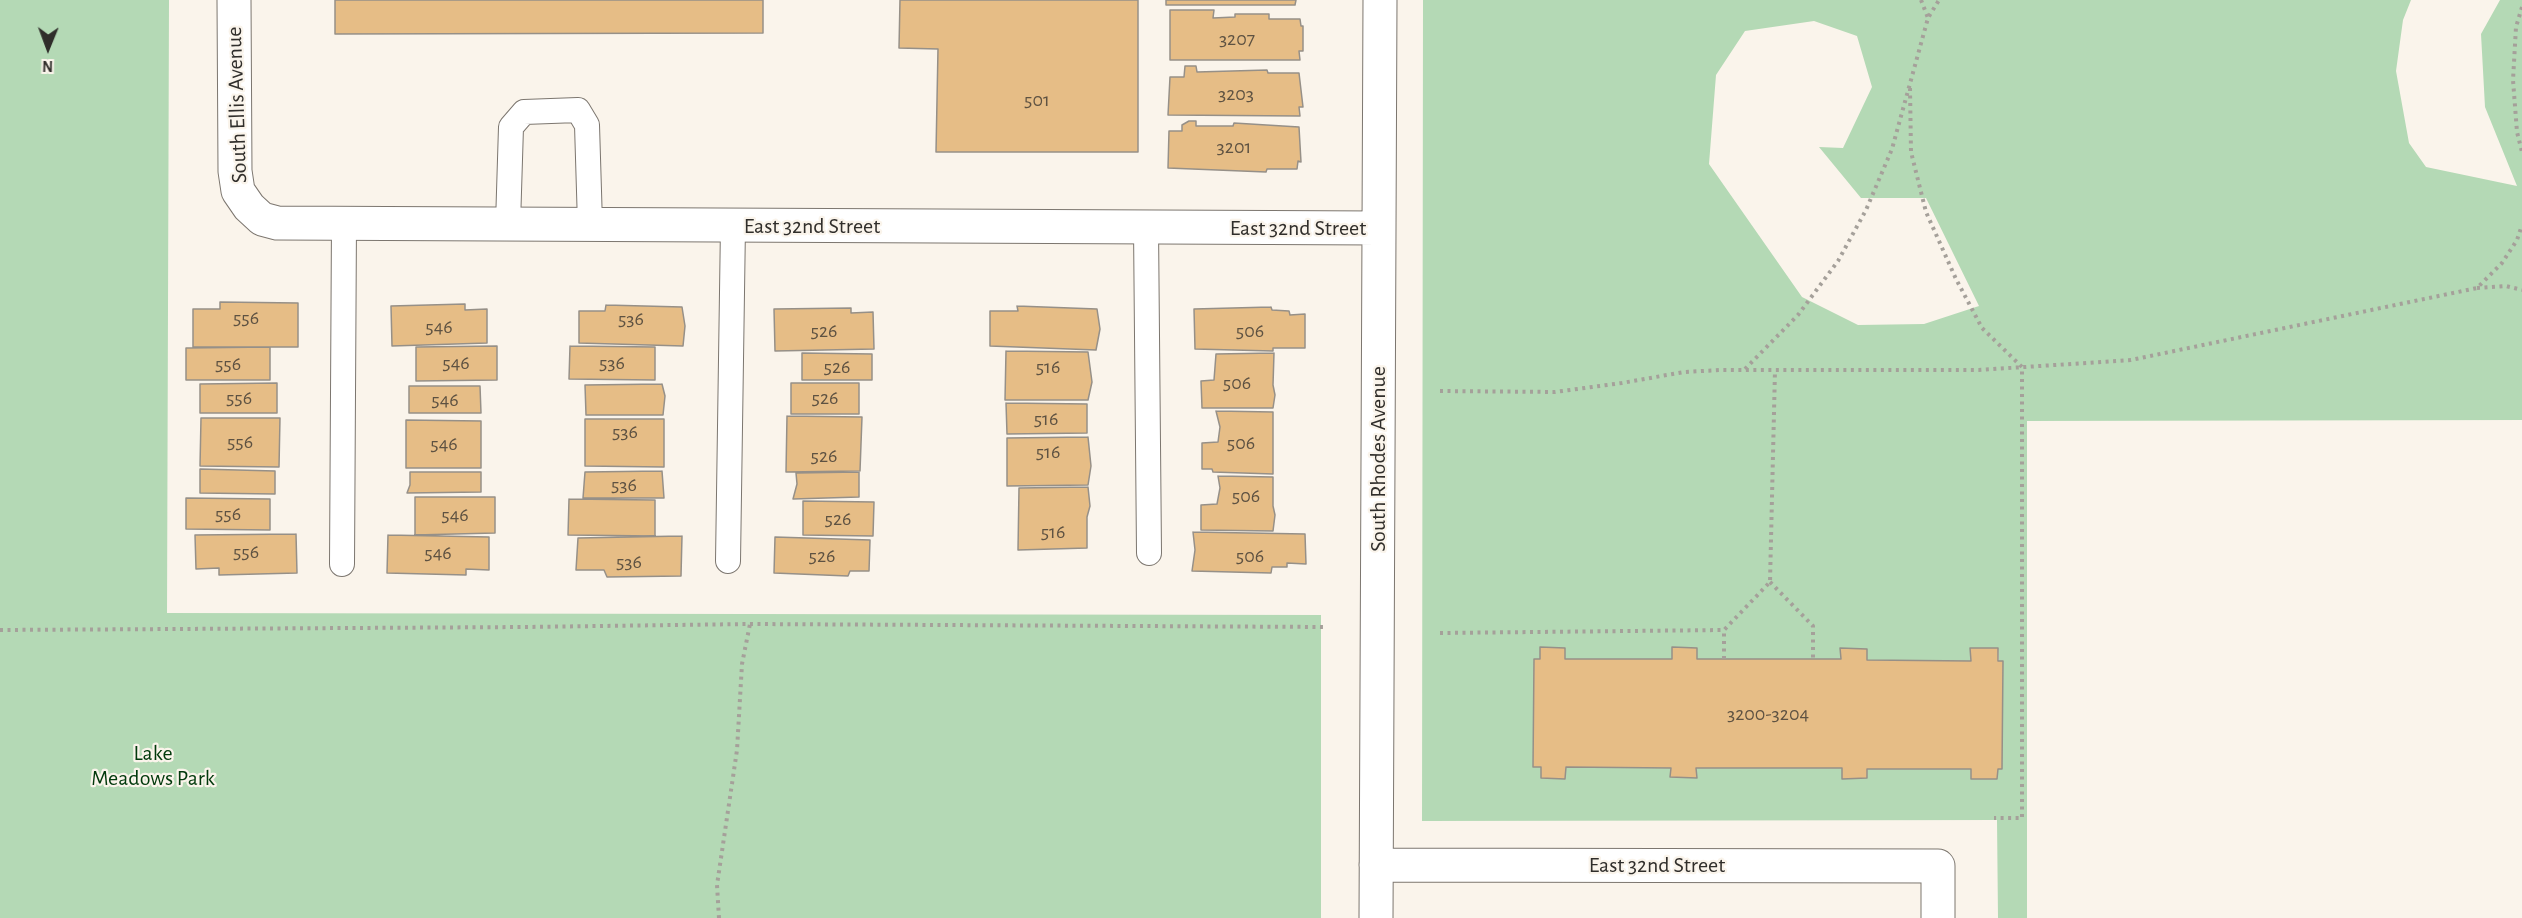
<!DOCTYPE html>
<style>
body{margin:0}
#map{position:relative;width:2522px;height:918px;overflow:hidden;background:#faf4eb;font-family:"Alegreya Sans",sans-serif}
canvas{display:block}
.north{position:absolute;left:18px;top:18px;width:60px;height:60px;-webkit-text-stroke:4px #faf4eb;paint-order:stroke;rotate:181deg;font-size:16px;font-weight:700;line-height:24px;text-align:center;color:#302e2b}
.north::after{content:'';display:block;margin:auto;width:21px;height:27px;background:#302e2b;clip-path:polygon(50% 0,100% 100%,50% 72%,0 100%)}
</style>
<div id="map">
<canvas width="2522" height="918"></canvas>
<div class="north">N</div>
</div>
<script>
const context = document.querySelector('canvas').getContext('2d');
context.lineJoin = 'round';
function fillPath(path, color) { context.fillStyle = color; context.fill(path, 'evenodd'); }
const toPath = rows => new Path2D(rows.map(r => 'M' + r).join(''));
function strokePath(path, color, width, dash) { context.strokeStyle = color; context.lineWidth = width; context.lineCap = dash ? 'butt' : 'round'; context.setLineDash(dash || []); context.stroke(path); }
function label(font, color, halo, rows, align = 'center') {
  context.font = font + ' "Alegreya Sans",sans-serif'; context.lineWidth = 4.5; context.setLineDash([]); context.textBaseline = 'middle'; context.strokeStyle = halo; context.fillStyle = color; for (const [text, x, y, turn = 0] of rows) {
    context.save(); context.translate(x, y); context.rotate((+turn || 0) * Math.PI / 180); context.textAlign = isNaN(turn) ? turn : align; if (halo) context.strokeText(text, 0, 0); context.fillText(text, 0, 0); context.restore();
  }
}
const green = toPath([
 [0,0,169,0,167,613,1321,615,1321,918,0,918],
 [1423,0,2411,0,2403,20,2396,71,2409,143,2426,167,2517,186,2485,107,2481,34,2500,0,2522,0,2522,420,2027,421,2027,918,1998,918,1997,820,1422,821],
 [1814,21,1857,36,1872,87,1843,148,1819,147,1861,198,1926,198,1979,306,1924,324,1858,325,1802,297,1709,164,1716,75,1745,31],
 [1541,647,1564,648,1565,659,1672,659,1672,647,1697,648,1697,659,1841,659,1841,648,1867,649,1867,660,1971,661,1970,649,1998,648,1999,661,2003,661,2002,769,1998,769,1997,779,1972,779,1971,769,1867,769,1866,778,1842,779,1842,768,1696,768,1697,778,1671,777,1671,768,1566,767,1565,779,1542,778,1541,767,1533,767,1534,659,1540,659]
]);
const building = toPath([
 [335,0,763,0,763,33,335,34,335,0],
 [900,0,1138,0,1138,152,936,152,938,49,899,48,900,0],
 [1166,0,1296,0,1295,5,1166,5,1166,0],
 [1170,10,1214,10,1213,18,1235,17,1235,14,1269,14,1269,19,1300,19,1301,26,1303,26,1303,51,1299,51,1300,60,1170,60,1170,10],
 [1185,66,1196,66,1197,72,1267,70,1268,73,1299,73,1303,107,1299,107,1300,116,1168,115,1170,77,1184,77,1185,66],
 [1189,121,1196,121,1196,126,1233,126,1234,123,1299,127,1301,162,1298,161,1297,169,1267,169,1266,172,1168,168,1169,131,1182,131,1182,125,1189,121],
 [220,302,298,303,298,347,193,347,193,309,220,309,220,302],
 [465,304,465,310,487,309,487,343,392,346,391,306,465,304],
 [606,305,682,307,685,326,683,346,579,343,579,311,605,311,606,305],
 [1017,306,1097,309,1100,329,1096,350,990,346,990,311,1018,311,1017,306],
 [1271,307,1272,310,1289,311,1290,315,1305,314,1305,348,1273,348,1273,351,1195,349,1194,309,1271,307],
 [851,308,851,313,873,312,874,349,775,351,774,309,851,308],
 [497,346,497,380,416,381,416,347,497,346],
 [570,346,655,347,655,380,569,379,570,346],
 [270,347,270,380,186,380,186,348,270,347],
 [1006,351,1088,352,1092,382,1088,400,1005,400,1006,351],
 [802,353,872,354,872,380,802,380,802,353],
 [1274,353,1273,385,1275,395,1273,408,1202,408,1201,381,1214,380,1216,354,1274,353],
 [277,383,277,413,200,413,200,384,277,383],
 [791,383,859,383,859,414,791,414,791,383],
 [662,384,665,396,663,415,586,415,585,385,662,384],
 [409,386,480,386,481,413,409,413,409,386],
 [1006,403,1087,404,1087,433,1007,434,1006,403],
 [1216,411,1273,412,1273,474,1213,472,1212,469,1202,469,1202,443,1218,442,1220,427,1216,411],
 [787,416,862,417,860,471,786,472,787,416],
 [201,418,280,418,279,467,200,466,201,418],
 [585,419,664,419,664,467,585,466,585,419],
 [406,420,481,421,481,468,406,468,406,420],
 [1088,437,1091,466,1088,485,1007,486,1007,438,1088,437],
 [200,469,275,471,275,494,200,493,200,469],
 [662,471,664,498,583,498,585,472,662,471],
 [410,472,481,472,481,492,407,493,410,485,410,472],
 [859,472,859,497,793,499,797,484,796,473,859,472],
 [1218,476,1273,477,1273,506,1275,515,1273,531,1201,530,1201,505,1217,504,1220,488,1218,476],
 [1088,487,1090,506,1087,517,1087,548,1018,550,1019,488,1088,487],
 [415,497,495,497,495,533,415,535,415,497],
 [186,498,270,499,270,530,186,529,186,498],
 [569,499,655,500,655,536,568,535,569,499],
 [803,501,874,502,873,536,803,535,803,501],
 [1193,532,1305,534,1306,564,1287,563,1287,567,1272,567,1271,573,1192,571,1195,550,1193,532],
 [296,534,297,573,219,575,219,568,196,569,195,535,296,534],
 [388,535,489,537,489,570,466,569,466,575,387,573,388,535],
 [682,536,681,576,607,577,604,570,576,570,578,538,682,536],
 [775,537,870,540,869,571,850,571,848,576,774,573,775,537],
 [1540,647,1565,648,1565,659,1672,659,1672,647,1697,648,1697,659,1841,659,1840,648,1867,649,1867,660,1971,661,1970,648,1998,648,1998,661,2003,661,2002,769,1998,769,1997,779,1971,779,1971,769,1867,769,1867,778,1842,779,1842,768,1696,768,1697,778,1670,777,1671,768,1566,767,1565,779,1541,778,1541,767,1533,767,1534,659,1540,659,1540,647]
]);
const path = toPath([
 [1921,0,1928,18],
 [2522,7,2516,27,2513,80,2517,132,2522,152],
 [1910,88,1911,152,1926,212,1956,279,1982,328,2022,367,2022,818,1994,818],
 [2477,288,2506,286,2522,290],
 [1745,369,1798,315,1838,261,1866,210,1892,149,1928,18,1939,0],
 [1440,391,1555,392,1622,383,1684,372,1721,370,1979,370,2131,360,2477,288,2502,263,2517,240,2522,225],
 [1770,582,1813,626,1813,660],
 [0,630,526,627,750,624,1327,627],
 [1440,633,1724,630],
 [1724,659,1724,630,1770,582,1775,370],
 [719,918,717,885,737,750,742,664,750,624]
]);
const lane = toPath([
 [508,224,511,127,524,112,578,110,587,125,590,224],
 [1146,227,1149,553],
 [728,561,733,225],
 [342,564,344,223]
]);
const street = toPath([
 [234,0,235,171,238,191,249,207,262,219,277,223,1379,228],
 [1376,865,1938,866,1938,918],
 [1376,918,1380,0]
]);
const numberNames = [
 ["3207",1237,39],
 ["3203",1236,94],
 ["501",1037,100],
 ["3201",1234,147],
 ["556",246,318],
 ["536",631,319],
 ["546",439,327],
 ["526",824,331],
 ["506",1250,331],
 ["546",456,363],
 ["536",612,363],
 ["556",228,364],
 ["526",837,367],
 ["516",1048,367],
 ["506",1237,383],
 ["556",239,398],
 ["526",825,398],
 ["546",445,400],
 ["516",1046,419],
 ["536",625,432],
 ["556",240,442],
 ["506",1241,443],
 ["546",444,444],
 ["516",1048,452],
 ["526",824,456],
 ["536",624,485],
 ["506",1246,496],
 ["556",228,514],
 ["546",455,515],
 ["526",838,519],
 ["516",1053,532],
 ["556",246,552],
 ["546",438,553],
 ["526",822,556],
 ["506",1250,556],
 ["536",629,562],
 ["3200-3204",1768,714]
];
const streetNames = [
 ["South Ellis Avenue",237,105,-92],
 ["East 32nd Street",812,226],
 ["East 32nd Street",1298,228],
 ["South Rhodes Avenue",1378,459,-90],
 ["East 32nd Street",1657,865]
];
const parkNames = [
 ["Lake",153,753],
 ["Meadows Park",153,778]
];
fillPath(green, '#b4d9b5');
fillPath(building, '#e6bd86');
strokePath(building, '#969088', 1.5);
strokePath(lane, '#7c766f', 26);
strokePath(street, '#7c766f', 35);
strokePath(path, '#a5a09a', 4, [3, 4.5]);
strokePath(lane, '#fff', 24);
strokePath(street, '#fff', 33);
label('20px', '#5e5242', null, numberNames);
label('22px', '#302e2b', '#faf4eb', streetNames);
label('22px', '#01390b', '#faf4eb', parkNames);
</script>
